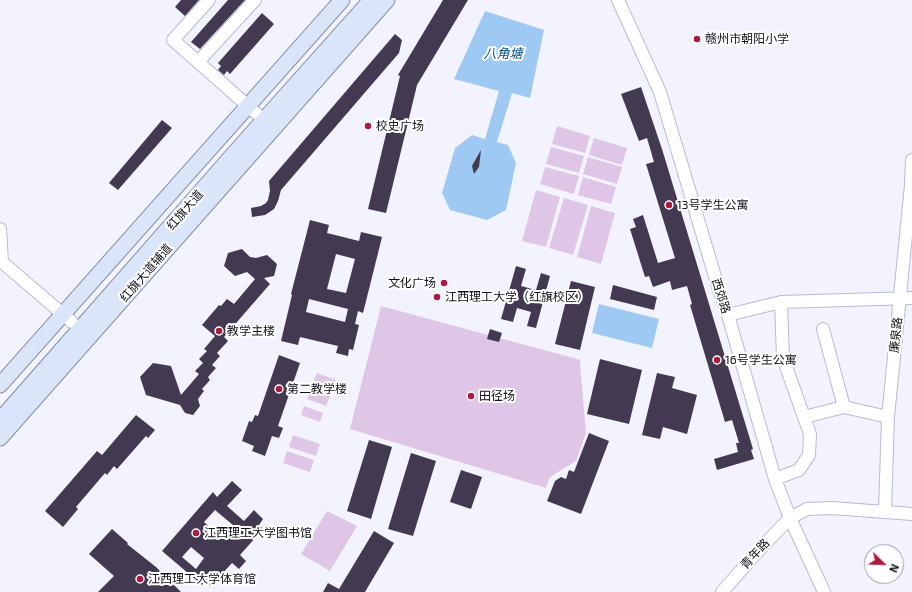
<!DOCTYPE html>
<meta charset="utf-8">
<style>
body{margin:0}
#map{position:relative;width:912px;height:592px;overflow:hidden;background:#f2f3ff;font-family:"Exo 2",sans-serif}
canvas{display:block}
.north{position:absolute;left:864px;top:544px;width:40px;height:40px;box-sizing:border-box;background:#fff;border:1px solid #9f9fa3;border-radius:50%;rotate:113deg;font-size:11px;font-weight:700;line-height:16px;text-align:center;color:#10101a}
.north::after{content:'';display:block;margin:auto;width:14px;height:18px;background:#ae1a3e;clip-path:polygon(50% 0,100% 100%,50% 72%,0 100%)}
</style>
<div id="map">
<canvas width="912" height="592"></canvas>
<div class="north">N</div>
</div>
<script>
const context = document.querySelector('canvas').getContext('2d');
context.lineJoin = 'round';
function fillPath(path, color) { context.fillStyle = color; context.fill(path, 'evenodd'); }
const toPath = rows => new Path2D(rows.map(r => 'M' + r).join(''));
function strokePath(path, color, width, dash) { context.strokeStyle = color; context.lineWidth = width; context.lineCap = dash ? 'butt' : 'round'; context.setLineDash(dash || []); context.stroke(path); }
function label(font, color, halo, rows, align = 'center') {
  context.font = font + ' "Exo 2","Noto Sans SC",sans-serif'; context.lineWidth = 4; context.setLineDash([]); context.textBaseline = 'middle'; context.strokeStyle = halo; context.fillStyle = color; for (const [text, x, y, turn = 0] of rows) {
    context.save(); context.translate(x, y); context.rotate((+turn || 0) * Math.PI / 180); context.textAlign = isNaN(turn) ? turn : align; if (halo) context.strokeText(text, 0, 0); context.fillText(text, 0, 0); context.restore();
  }
}
const green = toPath([
 [557,126,590,136,585,153,552,144],
 [594,138,627,148,622,165,589,155],
 [551,147,584,156,579,173,546,164],
 [588,157,622,167,617,184,583,174],
 [545,167,579,176,574,194,540,184],
 [583,177,616,187,611,204,578,195],
 [536,190,560,197,546,247,522,241],
 [564,198,588,205,573,255,549,248],
 [591,206,615,213,601,264,577,257],
 [381,306,581,360,580,364,586,433,576,461,550,477,546,488,350,429],
 [317,373,336,380,332,389,313,382],
 [311,390,330,396,326,406,307,399],
 [304,406,323,413,320,422,301,415],
 [293,435,320,444,316,456,289,447],
 [287,451,314,460,310,472,283,463],
 [327,511,357,526,330,571,301,554]
]);
const water = toPath([
 [485,11,544,30,530,98,512,93,497,142,508,145,516,163,506,210,487,220,450,210,442,193,455,148,472,135,485,139,499,91,454,79],
 [599,304,659,319,652,348,592,333]
]);
const building = toPath([
 [181,0,199,0,185,16,175,7],
 [228,0,245,0,200,49,191,42],
 [443,0,468,0,417,85,386,213,368,209,400,76,398,75],
 [262,13,274,24,230,74,227,71,224,75,218,70,221,66,218,63],
 [395,34,402,40,399,53,281,190,278,201,274,209,265,215,252,217,251,208,261,206,266,203,268,200,270,191,269,181],
 [641,87,662,149,753,449,751,450,754,459,717,470,714,459,738,452,736,443,739,443,732,420,725,422,690,305,692,304,687,286,672,290,670,281,653,287,649,276,645,277,630,229,636,227,633,219,643,215,658,263,675,258,646,164,654,162,647,138,639,141,621,94],
 [162,120,172,128,118,190,109,183],
 [481,150,479,167,474,174,472,166,473,164],
 [310,220,329,225,327,233,359,241,361,232,382,237,363,313,358,311,355,324,359,325,353,350,349,349,348,356,336,353,338,346,300,337,298,345,281,341,292,295,291,294],
 [336,254,355,259,346,293,327,289],
 [309,299,348,309,345,322,306,312],
 [242,249,250,257,256,258,267,255,277,264,274,276,264,278,270,284,224,337,228,341,217,353,220,356,212,365,216,368,208,377,210,380,202,389,204,391,198,399,200,406,193,415,185,413,180,405,146,395,140,377,153,363,171,366,181,395,199,374,195,371,203,363,199,359,207,351,204,349,215,336,202,325,219,305,221,306,227,299,234,304,255,279,247,272,235,276,224,266,228,253],
 [516,266,526,269,521,286,536,290,541,273,550,276,536,328,527,326,531,312,517,308,513,322,501,319],
 [571,281,595,287,580,350,555,344],
 [613,285,657,297,654,310,610,299],
 [490,329,502,333,499,342,487,339],
 [279,355,300,363,278,426,283,428,279,438,272,436,265,456,252,451,254,446,242,441,249,421,252,422,255,415,258,416],
 [600,359,642,370,629,424,587,414],
 [657,373,675,377,672,388,697,395,687,434,663,427,660,439,642,435],
 [136,415,155,430,148,438,146,436,117,469,114,466,107,475,105,473,76,507,78,509,63,527,45,511,97,451,102,455],
 [589,433,609,441,581,514,547,501,555,481,561,477,566,479,569,470,574,472],
 [369,440,392,447,371,519,347,511],
 [411,453,436,461,413,536,388,529],
 [461,470,482,477,471,509,450,502],
 [232,481,242,490,227,506,244,521,254,510,263,519,259,525,263,529,240,555,246,561,239,569,232,563,211,586,205,581,202,585,162,551,213,492,217,497],
 [215,510,234,526,222,539,204,522],
 [191,547,204,558,196,569,182,557],
 [112,529,128,543,127,544,156,567,181,592,98,592,114,576,89,554],
 [374,531,394,543,365,592,323,592,328,583,339,589]
]);
const minor = toPath([
 [209,0,173,40,257,114],
 [618,0,660,92,719,290,728,315,775,479,790,518,824,592],
 [198,62,255,0],
 [0,229,2,262],
 [0,262,2,262,72,322],
 [728,315,781,302,912,298],
 [823,329,844,407],
 [804,417,844,407,888,417],
 [775,479,799,470,809,455,810,434,783,358,781,302],
 [885,512,888,417,911,185,912,160],
 [722,592,758,551,790,518,807,509,832,508,912,514]
]);
const major = toPath([
 [0,385,342,0],
 [0,420,238,149,371,0],
 [0,438,387,0]
]);
const markers = [
 [697,39,4,"#ae1a3e"],
 [368,126,4,"#ae1a3e"],
 [669,205,4,"#ae1a3e"],
 [444,283,4,"#ae1a3e"],
 [437,297,4,"#ae1a3e"],
 [219,331,4,"#ae1a3e"],
 [717,360,4,"#ae1a3e"],
 [279,389,4,"#ae1a3e"],
 [471,396,4,"#ae1a3e"],
 [196,533,4,"#ae1a3e"],
 [140,579,4,"#ae1a3e"]
];
const poiNames = [
 ["赣州市朝阳小学",705,39],
 ["校史广场",376,126],
 ["13号学生公寓",677,205],
 ["文化广场",436,283,"right"],
 ["江西理工大学（红旗校区）",445,297],
 ["教学主楼",227,331],
 ["16号学生公寓",725,360],
 ["第二教学楼",287,389],
 ["田径场",479,396],
 ["江西理工大学图书馆",204,533],
 ["江西理工大学体育馆",148,579]
];
const streetNames = [
 ["红旗大道",185,210,-49],
 ["红旗大道辅道",146,273,-49],
 ["西郊路",721,296,72],
 ["廉泉路",896,335,-84],
 ["青年路",755,554,-47]
];
const waterNames = [
 ["八角塘",503,54]
];
fillPath(green, '#e0c6e6');
fillPath(water, '#9ec9f2');
fillPath(building, '#433a51');
strokePath(minor, '#b8bad7', 14);
strokePath(major, '#848fa8', 17);
strokePath(minor, '#fff', 12);
strokePath(major, '#dbe5f9', 15);
for (const [x, y, r, color] of markers) { const dot = new Path2D(); dot.arc(x, y, r, 0, 2 * Math.PI); context.fillStyle = color; context.fill(dot); strokePath(dot, '#fff', 1.5); }
label('12px', '#10101a', '#fff', poiNames, 'left');
label('12px', '#10101a', '#fff', streetNames);
label('italic 13px', '#0d5183', '#fff', waterNames);
</script>
